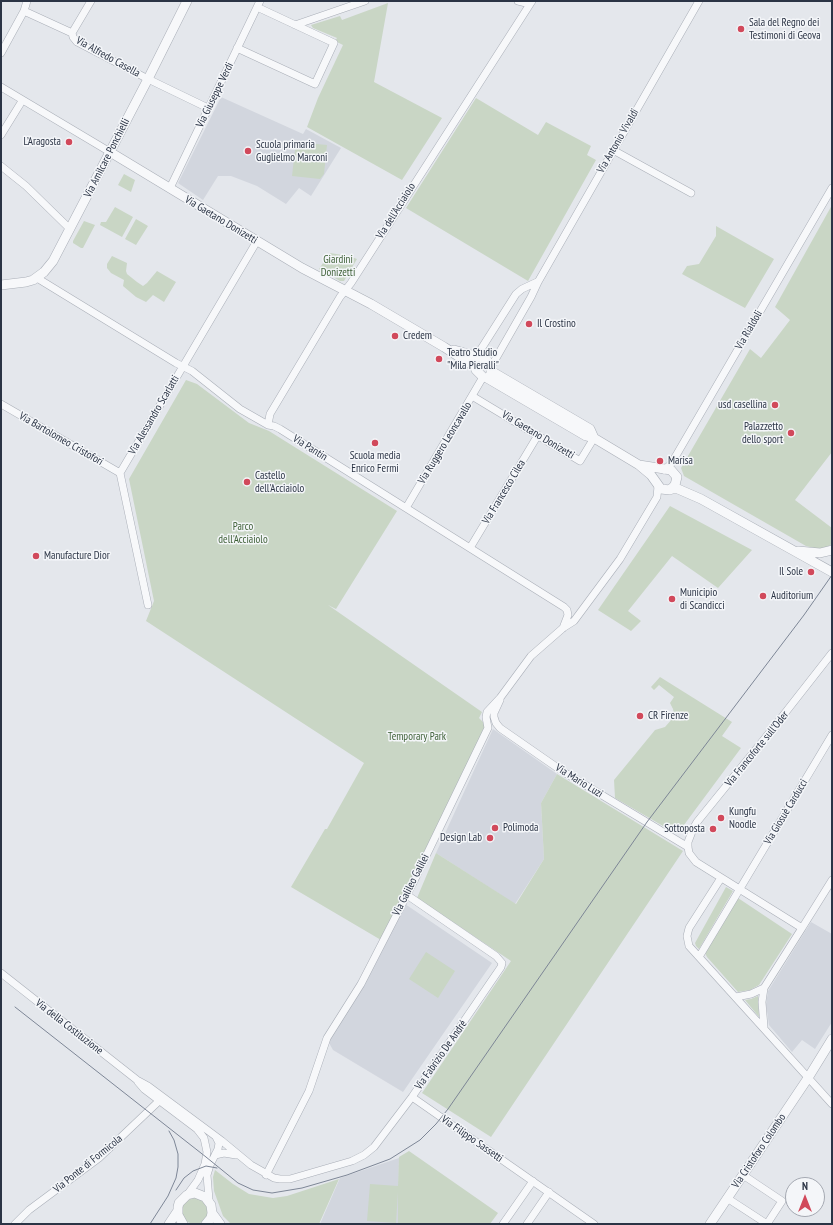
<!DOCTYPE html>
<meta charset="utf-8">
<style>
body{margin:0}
#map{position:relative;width:833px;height:1225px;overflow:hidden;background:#e4e7ec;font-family:"PT Sans Narrow",sans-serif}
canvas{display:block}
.frame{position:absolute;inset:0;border:2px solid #2b3445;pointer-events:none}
.north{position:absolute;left:785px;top:1177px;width:40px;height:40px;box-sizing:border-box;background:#f4f6f9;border:1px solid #a4a8b1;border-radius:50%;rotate:0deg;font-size:11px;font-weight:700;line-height:16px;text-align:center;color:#2b3445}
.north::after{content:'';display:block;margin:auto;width:14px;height:18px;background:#d1495b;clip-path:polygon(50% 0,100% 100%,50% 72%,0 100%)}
</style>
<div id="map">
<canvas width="833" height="1225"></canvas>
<div class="frame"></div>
<div class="north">N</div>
</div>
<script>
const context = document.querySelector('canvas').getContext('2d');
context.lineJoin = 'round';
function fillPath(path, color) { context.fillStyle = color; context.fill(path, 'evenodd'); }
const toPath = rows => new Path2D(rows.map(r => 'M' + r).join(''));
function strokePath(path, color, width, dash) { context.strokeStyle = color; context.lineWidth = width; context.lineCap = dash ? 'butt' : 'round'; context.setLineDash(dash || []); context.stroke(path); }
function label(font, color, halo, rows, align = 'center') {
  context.font = font + ' "PT Sans Narrow",sans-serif'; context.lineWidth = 3; context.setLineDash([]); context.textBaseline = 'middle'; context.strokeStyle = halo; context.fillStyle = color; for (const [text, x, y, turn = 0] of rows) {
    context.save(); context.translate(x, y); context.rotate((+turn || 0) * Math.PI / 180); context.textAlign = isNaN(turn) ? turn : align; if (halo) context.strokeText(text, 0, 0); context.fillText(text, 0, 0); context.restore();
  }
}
const built = toPath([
 [221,97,303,134,306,129,341,148,311,196,299,188,286,204,257,186,231,176,218,176,203,200,178,183],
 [493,729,557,774,541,803,544,859,515,904,436,853],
 [405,904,492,963,403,1092,333,1050,328,1041],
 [811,922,832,934,832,1022,815,1049,802,1040,792,1052,769,1025,766,1004,768,991],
 [399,1158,398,1223,406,1224,320,1224,340,1178]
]);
const green = toPath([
 [388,3,374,82,442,118,402,180,307,127,318,98,343,45,335,41,337,38,313,28,311,25,340,16,342,20],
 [476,98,538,135,546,122,591,146,587,155,596,160,528,281,406,208],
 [296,142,327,145,324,174,320,179,292,176],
 [124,174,135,180,131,192,118,185],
 [832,205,832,452,795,500,832,528,832,544,827,547,818,549,806,546,684,476,681,468,750,349,761,358,790,320,775,307],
 [115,207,133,217,122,237,100,225,101,222,106,222],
 [136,219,148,226,136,245,125,239],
 [84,221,95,225,83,248,81,248,73,243,73,241],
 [716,226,774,259,745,308,682,274,687,266,699,264,716,236],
 [330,253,349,256,357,259,344,281,340,281,319,269],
 [112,256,127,263,126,271,127,274,137,282,143,286,147,283,157,271,176,282,164,302,153,295,146,302,136,297,123,286,124,280,111,273,107,268,107,264],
 [186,380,197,384,249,423,269,431,397,511,336,609,328,605,482,712,479,718,484,723,485,729,381,940,291,887,325,829,327,829,364,763,146,621,154,601,129,479],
 [670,506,752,550,718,588,672,556,628,611,641,621,631,631,598,610],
 [660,677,732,722,722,736,741,748,681,829,675,833,615,798,614,780,655,730,665,727,672,719,674,714,673,709,670,703,674,697,659,685,654,690,651,687],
 [557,774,683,851,491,1137,422,1093,511,961,417,898,436,853,516,904,544,859,541,803],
 [726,887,733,891,699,949,696,946,695,943],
 [738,898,792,934,759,985,750,990,738,992,707,957,705,953],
 [426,952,455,971,438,998,409,979],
 [758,996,759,1017,745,1000,751,999],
 [409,1151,498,1213,490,1224,398,1223,398,1192,396,1223,367,1221,370,1184,398,1186,399,1157],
 [215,1170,233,1184,249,1194,273,1198,287,1196,339,1179,319,1224,231,1224,223,1216,214,1191,213,1177],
 '182 1211a13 13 0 1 1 26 0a13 13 0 1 1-26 0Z'
]);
const minor = toPath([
 [518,1,530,4],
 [24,11,72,33],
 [295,25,365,1],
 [72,33,73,37,77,42,148,79,208,108],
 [72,33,91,1],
 [237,48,315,84,334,43,257,7],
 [1,53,24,11,27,1],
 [1,87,110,152],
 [1,135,22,101],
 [613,150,691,193],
 [1,166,26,186,70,229],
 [170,188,260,1],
 [37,278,176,363,192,371,240,409,268,425,274,426,280,429,564,607,567,610,568,615,563,628],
 [476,357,516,294,522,289,537,282],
 [491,367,531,297,538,282,699,1],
 [472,396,580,461,594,438],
 [1,404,120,473],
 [268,425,270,414,340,297,351,283,532,1],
 [664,470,670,465,674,459,832,188],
 [406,508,483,377],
 [470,548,538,435],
 [148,605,120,473,257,241],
 [500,700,494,713,494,717,496,723,500,728,562,771,688,847],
 [721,878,689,928,687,936,689,946,832,1104],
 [802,928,832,880],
 [699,957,832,735],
 [1,973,137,1080,148,1086,222,1141,251,1165,274,1178,280,1179,290,1179,352,1161,364,1155,374,1147,412,1097,501,967,502,963,496,956,407,895],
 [736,997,751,994,764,988],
 [764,1027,762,1002,764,988,802,928,696,862,689,853,688,847,688,842,693,829,697,822,774,727,832,653],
 [138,1082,144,1089,197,1129,204,1138,207,1152,205,1164,198,1180,187,1195],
 [412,1097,594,1224],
 [215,1155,224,1153,236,1155],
 [266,1175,309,1091,327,1038,361,984,414,881,486,732,488,728,486,717,487,712,500,698,531,656,563,628,574,621,620,559,657,497,658,486],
 [743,1175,782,1201,767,1224],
 [727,1198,767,1224],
 [209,1200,207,1175,210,1165,218,1149,219,1143,216,1137],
 [15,1224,29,1210,99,1158,159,1101],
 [503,1224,533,1181],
 [527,1224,549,1192]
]);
const tertiary = toPath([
 [110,152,302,268,371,304,444,347,475,367],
 [1,285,26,282,33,280,44,272,53,261,148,79,187,1],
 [454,350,486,359,491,367,491,373,490,376],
 [476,357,474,360,474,365,476,370,483,377,487,378,586,436,594,438,639,465,651,475,661,489,670,490,675,485,677,477,671,470,639,465],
 [491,371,590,429,594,438],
 [672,489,678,489,701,499,832,572],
 [798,551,820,553,832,550],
 [212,1213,220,1224],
 [169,1224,177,1212],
 [183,1224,178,1215,178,1207,179,1203,187,1195,195,1193,205,1197,211,1205,212,1213,211,1218,206,1224],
 [710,1224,808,1078,832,1039]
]);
const tram = toPath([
 [15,1007,206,1157,238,1183,253,1190,272,1193,302,1188,347,1175,390,1159,420,1140,436,1124,448,1109,647,822,804,615,832,575],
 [176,1190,184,1178,193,1171,206,1166,217,1168],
 [150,1224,168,1196,176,1178,178,1167,178,1154,174,1140,169,1131]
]);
const markers = [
 [741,29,4,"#d1495b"],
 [69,142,4,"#d1495b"],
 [248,151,4,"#d1495b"],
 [529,324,4,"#d1495b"],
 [395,336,4,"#d1495b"],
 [439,359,4,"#d1495b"],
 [775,405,4,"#d1495b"],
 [791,433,4,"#d1495b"],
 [375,443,4,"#d1495b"],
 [660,461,4,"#d1495b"],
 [247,482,4,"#d1495b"],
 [36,556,4,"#d1495b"],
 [811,572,4,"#d1495b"],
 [763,596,4,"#d1495b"],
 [672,599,4,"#d1495b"],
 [640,716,4,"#d1495b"],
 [721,818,4,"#d1495b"],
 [495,828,4,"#d1495b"],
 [713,829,4,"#d1495b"],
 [490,838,4,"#d1495b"]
];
const poiNames = [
 ["Sala del Regno dei",749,23],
 ["Testimoni di Geova",749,36],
 ["L’Aragosta",61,142,"right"],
 ["Scuola primaria",256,145],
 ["Guglielmo Marconi",256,158],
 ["Il Crostino",537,324],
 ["Credem",403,336],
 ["Teatro Studio",447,353],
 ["\"Mila Pieralli\"",447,366],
 ["usd casellina",767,405,"right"],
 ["Palazzetto",783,427,"right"],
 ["dello sport",783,440,"right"],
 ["Scuola media",375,456,"center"],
 ["Enrico Fermi",375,469,"center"],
 ["Marisa",668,461],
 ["Castello",255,476],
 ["dell'Acciaiolo",255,489],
 ["Manufacture Dior",44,556],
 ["Il Sole",803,572,"right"],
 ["Municipio",680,593],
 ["di Scandicci",680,606],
 ["Auditorium",771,596],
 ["CR Firenze",648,716],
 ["Kungfu",729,812],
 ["Noodle",729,825],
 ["Polimoda",503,828],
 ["Sottoposta",705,829,"right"],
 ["Design Lab",482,838,"right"]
];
const streetNames = [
 ["Via Alfredo Casella",108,57,29],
 ["Via Giuseppe Verdi",215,95,-64],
 ["Via Antonio Vivaldi",618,141,-60],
 ["Via Amilcare Ponchielli",107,158,-63],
 ["Via dell'Acciaiolo",396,211,-58],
 ["Via Gaetano Donizetti",221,220,31],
 ["Via Rialdoli",749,330,-60],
 ["Via Alessandro Scarlatti",154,415,-60],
 ["Via Gaetano Donizetti",538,435,31],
 ["Via Bartolomeo Cristofori",61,439,30],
 ["Via Ruggero Leoncavallo",445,443,-59],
 ["Via Pantin",310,448,32],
 ["Via Francesco Cilea",504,492,-59],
 ["Via Francoforte sull'Oder",757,749,-51],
 ["Via Mario Luzi",579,781,32],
 ["Via Giosuè Carducci",786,812,-59],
 ["Via Galileo Galilei",411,885,-63],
 ["Via della Costituzione",69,1027,38],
 ["Via Fabrizio De André",441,1055,-55],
 ["Via Filippo Sassetti",472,1139,35],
 ["Via Cristoforo Colombo",759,1151,-56],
 ["Via Ponte di Formicola",88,1164,-39]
];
const parkNames = [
 ["Giardini",338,260],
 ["Donizetti",338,273],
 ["Parco",243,527],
 ["dell'Acciaiolo",243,540],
 ["Temporary Park",417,737]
];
fillPath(built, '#d2d6de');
fillPath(green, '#c9d6c5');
strokePath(minor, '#a9aeb7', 8);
strokePath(tertiary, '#a9aeb7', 10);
strokePath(minor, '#f7f8fa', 7);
strokePath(tertiary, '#f7f8fa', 9);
strokePath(tram, '#7d8696', 1);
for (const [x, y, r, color] of markers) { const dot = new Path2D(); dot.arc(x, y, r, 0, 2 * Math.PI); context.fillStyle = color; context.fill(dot); strokePath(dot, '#f4f6f9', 1.5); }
label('11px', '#2b3445', '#f4f6f9', poiNames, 'left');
label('11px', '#2b3445', '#f4f6f9', streetNames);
label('11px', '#3f6138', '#f4f6f9', parkNames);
</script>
